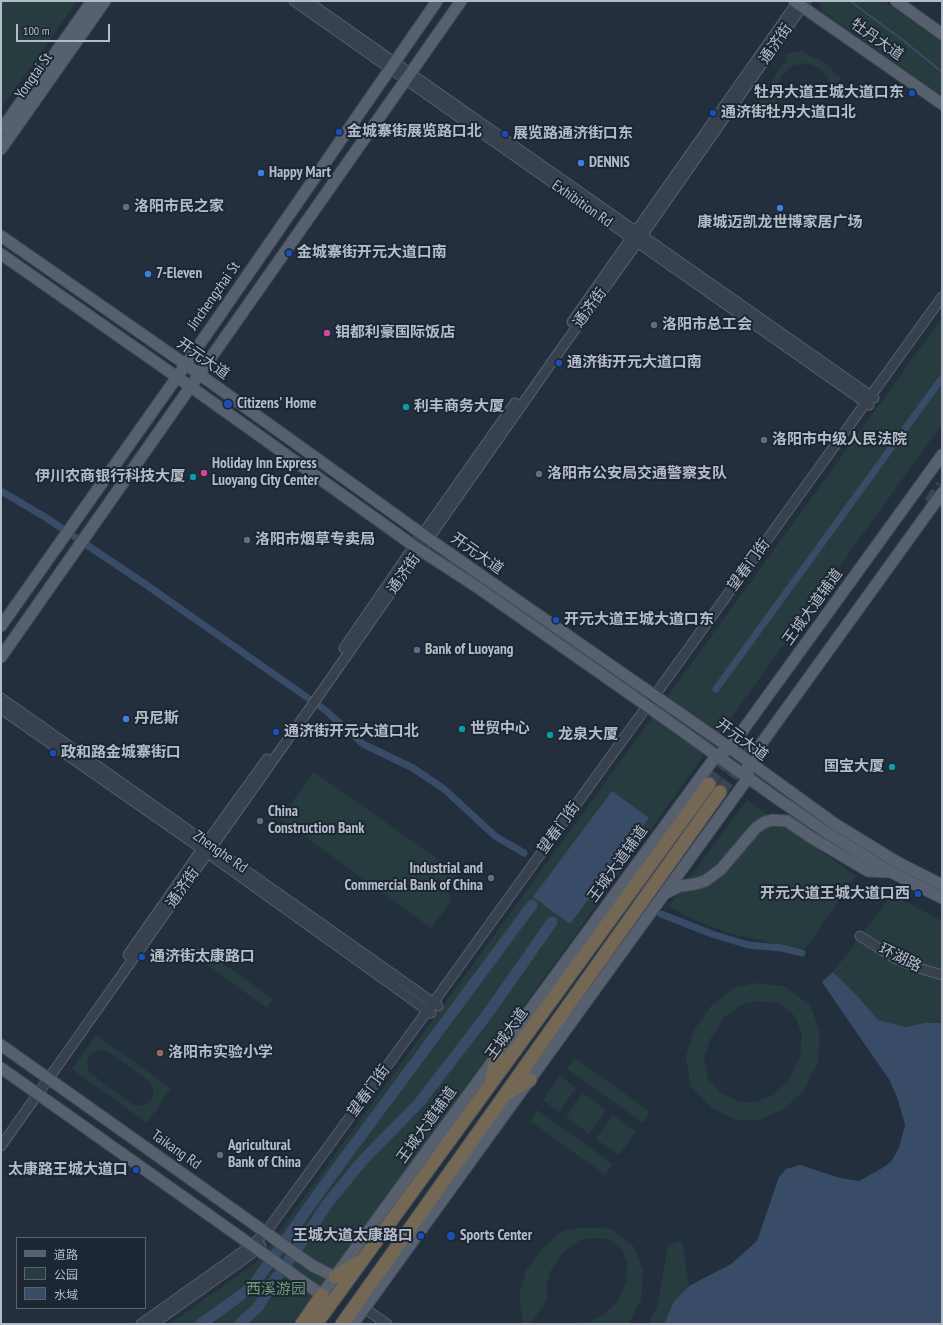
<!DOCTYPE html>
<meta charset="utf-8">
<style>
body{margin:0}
#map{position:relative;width:943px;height:1325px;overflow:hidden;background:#242f3e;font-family:"PT Sans Narrow","Noto Sans SC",sans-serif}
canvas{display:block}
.frame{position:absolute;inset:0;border:2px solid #b4bcc9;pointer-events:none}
.legend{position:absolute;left:16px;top:1237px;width:130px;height:72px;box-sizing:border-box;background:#1d2633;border:1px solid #59626f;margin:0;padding:5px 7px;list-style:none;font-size:12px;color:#b4bcc9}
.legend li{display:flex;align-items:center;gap:8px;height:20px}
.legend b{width:20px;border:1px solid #59626f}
.scale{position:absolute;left:16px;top:24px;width:94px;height:18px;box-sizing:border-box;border:2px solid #b4bcc9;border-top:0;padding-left:5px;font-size:12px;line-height:14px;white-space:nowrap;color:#b4bcc9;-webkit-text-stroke:3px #1d2633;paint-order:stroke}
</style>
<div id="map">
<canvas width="943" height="1325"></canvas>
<div class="frame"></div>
<ul class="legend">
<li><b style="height:5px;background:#56606e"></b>道路</li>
<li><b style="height:11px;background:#263c3f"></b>公园</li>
<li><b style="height:11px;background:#394c67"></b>水域</li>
</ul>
<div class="scale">100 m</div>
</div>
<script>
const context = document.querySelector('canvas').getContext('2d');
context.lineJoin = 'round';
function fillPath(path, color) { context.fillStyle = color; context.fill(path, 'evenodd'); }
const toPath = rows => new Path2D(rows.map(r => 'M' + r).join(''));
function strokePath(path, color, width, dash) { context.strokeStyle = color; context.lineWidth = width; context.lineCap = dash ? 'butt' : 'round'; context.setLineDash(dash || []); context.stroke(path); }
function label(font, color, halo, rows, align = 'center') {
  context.font = font + ' "PT Sans Narrow","Noto Sans SC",sans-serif'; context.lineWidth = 4; context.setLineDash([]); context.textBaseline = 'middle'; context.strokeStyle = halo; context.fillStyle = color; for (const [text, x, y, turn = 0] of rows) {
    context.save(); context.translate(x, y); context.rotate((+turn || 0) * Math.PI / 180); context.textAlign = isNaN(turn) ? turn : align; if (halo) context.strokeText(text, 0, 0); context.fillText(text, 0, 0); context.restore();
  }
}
const green = toPath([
 [1,1,77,1,1,109],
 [819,1,884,1,942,42,942,96,823,12],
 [801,50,809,56,818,59,830,66,834,73,841,78,838,83,841,85,835,94,829,90,832,86,829,84,828,77,825,73,819,68,812,65,806,63,801,64,799,63,797,65,793,65,781,76,777,89,778,94,780,97,769,111,759,103,768,91,776,74,787,59,785,57,787,54,794,52,798,53],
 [942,318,942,424,340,1262,292,1324,170,1324,258,1261],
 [314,772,458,873,450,883,448,892,452,900,431,928,280,819],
 [747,800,856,876,805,949,735,935,694,920,669,906],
 [892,894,942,921,942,1023,924,1023,906,1027,878,1020,861,1000,833,972],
 [198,946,273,999,267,1008,192,954],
 [755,983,784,986,810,1005,820,1031,818,1062,804,1090,783,1110,759,1120,736,1120,712,1108,691,1087,686,1057,694,1030,711,1006,733,988],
 [757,1001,778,1003,795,1016,802,1034,800,1057,789,1080,773,1095,756,1102,740,1102,722,1094,708,1079,704,1058,711,1038,724,1018,741,1005],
 [96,1035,171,1088,147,1123,72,1069],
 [100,1050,109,1052,151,1083,154,1093,150,1101,141,1106,132,1104,90,1073,88,1069,87,1060,92,1053],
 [575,1058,650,1112,643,1123,567,1069],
 [560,1076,576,1088,559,1112,543,1100],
 [583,1093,606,1110,589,1134,566,1117],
 [537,1110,613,1164,605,1175,530,1121],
 [613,1115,636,1132,619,1155,596,1139],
 [583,1227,611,1229,634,1247,643,1271,641,1299,629,1324,580,1324,582,1322,588,1322,602,1316,616,1303,626,1283,627,1263,622,1249,608,1239,591,1238,578,1241,564,1252,551,1270,546,1287,548,1299,530,1324,523,1324,519,1296,526,1271,542,1248,563,1231],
 [682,1241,689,1286,674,1301,664,1324,648,1324,657,1308,668,1245]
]);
const water = toPath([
 [612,791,649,818,570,924,533,897],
 [833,972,861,1000,878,1020,906,1027,924,1023,942,1023,942,1324,664,1324,674,1301,689,1286,731,1264,757,1241,779,1177,786,1169,800,1165,840,1178,859,1181,879,1170,891,1162,899,1148,905,1125,897,1097,890,1081,822,982]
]);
const stream = toPath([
 [850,1,904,41,942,72]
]);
const canal = toPath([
 [1,491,45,517,145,584,325,710,363,744,413,768,444,789,495,836,524,853],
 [716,689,942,378],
 [661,914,712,934,748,945,782,948,802,953]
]);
const river = toPath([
 [201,1324,252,1287,326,1183,532,905],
 [240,1324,259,1306,272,1284,309,1232,327,1204,364,1159,419,1103,486,1016,552,922]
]);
const highwayTunnel = toPath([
 [930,503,942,485],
 [709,784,740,741],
 [720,792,752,749]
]);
const minor = toPath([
 [294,1,869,405],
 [307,1,874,398],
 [572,322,798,1],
 [344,648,407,556,515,403],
 [1,698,438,1006],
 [1,709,202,849,431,1013],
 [860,936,894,958,915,967,942,975],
 [128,955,202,849,267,759],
 [1,1146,322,691,566,342,637,243,806,1],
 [364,1308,387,1324],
 [141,1324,252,1245,266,1232,433,1003,942,297],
 [153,1324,247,1257,261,1246]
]);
const major = toPath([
 [794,1,942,104],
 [896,1,942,34],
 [1,130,92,1],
 [1,149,105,1],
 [1,236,185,364,429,539,730,748,835,824,897,862,942,885],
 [1,254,177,377,414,546,477,587,647,706,775,797,829,834,891,872,942,898],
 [1,626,177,377,437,1],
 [1,657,461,1],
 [666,893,680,886,695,884,705,881,712,876,721,869,756,828,765,822,773,820,787,821,812,838,868,871,890,872],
 [1,1045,313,1266,335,1277],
 [1,1068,322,1295],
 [317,1301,716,756,730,748,942,455],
 [353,1324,748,778,748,762,942,493]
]);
const highway = toPath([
 [492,1079,497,1055],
 [510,1092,530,1080],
 [335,1277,357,1263],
 [302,1324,322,1295],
 [316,1324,709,784],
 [342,1324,720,792]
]);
const markers = [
 [912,93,4,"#1a4fb4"],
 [713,113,4,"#1a4fb4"],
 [339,132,4,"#1a4fb4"],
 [505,134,4,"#1a4fb4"],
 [581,163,4,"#3f7fe0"],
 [261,173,4,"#3f7fe0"],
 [126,207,4,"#5c6f8a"],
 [780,208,4,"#3f7fe0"],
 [289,253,4,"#1a4fb4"],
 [148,274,4,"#3f7fe0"],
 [654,325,4,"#5c6f8a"],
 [327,333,4,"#d1479c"],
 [559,363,4,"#1a4fb4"],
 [228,404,5,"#1a4fb4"],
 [406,407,4,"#0f9aa8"],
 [764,440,4,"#5c6f8a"],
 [204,473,4,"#d1479c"],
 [539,474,4,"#5c6f8a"],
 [193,477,4,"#0f9aa8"],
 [247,540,4,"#5c6f8a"],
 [556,620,4,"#1a4fb4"],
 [417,650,4,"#5c6f8a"],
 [126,719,4,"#3f7fe0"],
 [462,729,4,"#0f9aa8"],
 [276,732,4,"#1a4fb4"],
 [550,735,4,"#0f9aa8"],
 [53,753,4,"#1a4fb4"],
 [892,767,4,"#0f9aa8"],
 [260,821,4,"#5c6f8a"],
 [491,878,4,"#5c6f8a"],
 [918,894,4,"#1a4fb4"],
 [142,957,4,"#1a4fb4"],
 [160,1053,4,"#8d6e63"],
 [220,1155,4,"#5c6f8a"],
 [136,1170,4,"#1a4fb4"],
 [421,1236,4,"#1a4fb4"],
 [451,1236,5,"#1a4fb4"]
];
const streetNames = [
 ["牡丹大道",877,40,35],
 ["通济街",776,44,-55],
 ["Yongtai St",34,76,-55],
 ["Exhibition Rd",582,204,35],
 ["Jinchengzhai St",214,296,-55],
 ["通济街",590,308,-54],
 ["开元大道",203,359,35],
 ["开元大道",477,554,35],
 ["望春门街",749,565,-54],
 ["通济街",404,574,-55],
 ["王城大道辅道",813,607,-54],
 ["开元大道",742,740,36],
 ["望春门街",559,828,-54],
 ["Zhenghe Rd",220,852,35],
 ["王城大道辅道",618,864,-54],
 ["通济街",183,888,-55],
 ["环湖路",900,958,26],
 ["王城大道",507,1034,-54],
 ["望春门街",369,1091,-54],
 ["王城大道辅道",427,1125,-54],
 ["Taikang Rd",176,1150,35]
];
const poiNames = [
 ["牡丹大道王城大道口东",904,93,"right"],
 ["通济街牡丹大道口北",721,113],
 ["金城寨街展览路口北",347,132],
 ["展览路通济街口东",513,134],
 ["DENNIS",589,163],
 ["Happy Mart",269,173],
 ["洛阳市民之家",134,207],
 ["康城迈凯龙世博家居广场",780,223,"center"],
 ["金城寨街开元大道口南",297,253],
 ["7-Eleven",156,274],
 ["洛阳市总工会",662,325],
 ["钼都利豪国际饭店",335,333],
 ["通济街开元大道口南",567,363],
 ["Citizens' Home",237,404],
 ["利丰商务大厦",414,407],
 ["洛阳市中级人民法院",772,440],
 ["Holiday Inn Express",212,464],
 ["Luoyang City Center",212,481],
 ["洛阳市公安局交通警察支队",547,474],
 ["伊川农商银行科技大厦",185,477,"right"],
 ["洛阳市烟草专卖局",255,540],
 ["开元大道王城大道口东",564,620],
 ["Bank of Luoyang",425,650],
 ["丹尼斯",134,719],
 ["世贸中心",470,729],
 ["通济街开元大道口北",284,732],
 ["龙泉大厦",558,735],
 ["政和路金城寨街口",61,753],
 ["国宝大厦",884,767,"right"],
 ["China",268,812],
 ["Construction Bank",268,829],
 ["Industrial and",483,869,"right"],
 ["Commercial Bank of China",483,886,"right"],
 ["开元大道王城大道口西",910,894,"right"],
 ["通济街太康路口",150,957],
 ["洛阳市实验小学",168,1053],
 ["Agricultural",228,1146],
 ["Bank of China",228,1163],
 ["太康路王城大道口",128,1170,"right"],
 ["王城大道太康路口",413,1236,"right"],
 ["Sports Center",460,1236]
];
const parkNames = [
 ["西溪游园",276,1290]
];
fillPath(green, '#263c3f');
fillPath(water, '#394c67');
strokePath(stream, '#394c67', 2);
strokePath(canal, '#394c67', 7);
strokePath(river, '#394c67', 11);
strokePath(highwayTunnel, '#3a4453', 13, [13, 6]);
strokePath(minor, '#565f6c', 11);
strokePath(major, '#414a57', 13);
strokePath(highway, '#434c59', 15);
strokePath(minor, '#38414e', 9);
strokePath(major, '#56606e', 11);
strokePath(highway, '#746855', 13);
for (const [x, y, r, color] of markers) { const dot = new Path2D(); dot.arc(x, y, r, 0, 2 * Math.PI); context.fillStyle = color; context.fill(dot); strokePath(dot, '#1d2633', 1.5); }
label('15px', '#b4bcc9', '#1d2633', streetNames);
label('bold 15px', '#b4bcc9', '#1d2633', poiNames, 'left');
label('15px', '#6b9a76', '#1d2633', parkNames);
</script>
